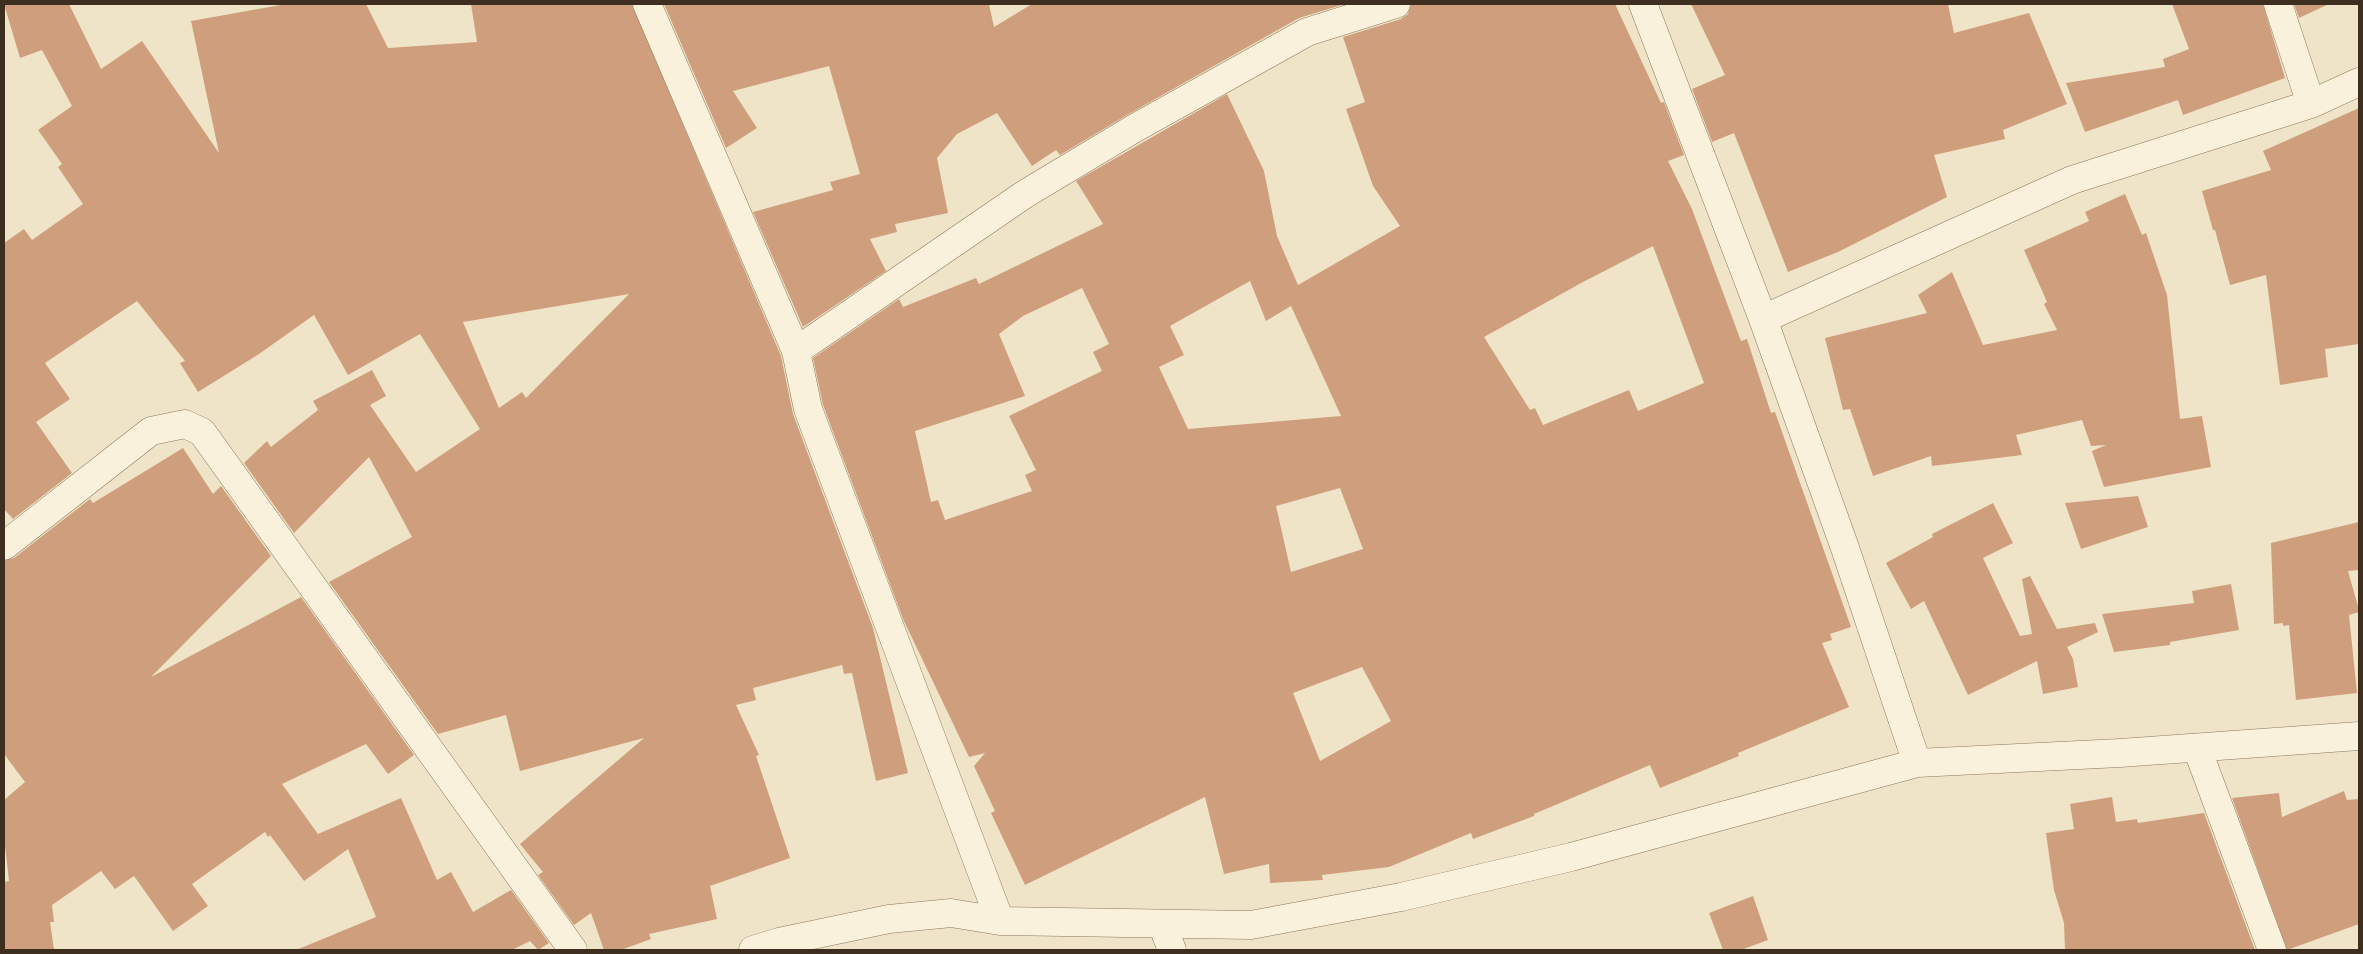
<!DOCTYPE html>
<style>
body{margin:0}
#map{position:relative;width:2363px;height:954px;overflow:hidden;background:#f0e4c8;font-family:"Roboto Serif",serif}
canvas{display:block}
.frame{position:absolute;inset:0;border:5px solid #3d2e20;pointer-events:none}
</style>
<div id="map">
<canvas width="2363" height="954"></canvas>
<div class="frame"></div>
</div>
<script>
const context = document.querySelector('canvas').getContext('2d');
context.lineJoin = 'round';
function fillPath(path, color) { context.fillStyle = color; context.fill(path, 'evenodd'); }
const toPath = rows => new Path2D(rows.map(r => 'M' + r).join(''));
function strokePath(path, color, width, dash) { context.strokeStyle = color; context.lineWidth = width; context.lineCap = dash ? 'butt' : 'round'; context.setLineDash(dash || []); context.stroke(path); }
const building = toPath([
 [4,4,69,4,101,69,142,41,219,153,191,21,286,4,366,4,388,48,477,42,471,4,632,4,781,356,793,414,873,628,908,773,876,781,852,673,844,674,842,665,753,688,756,700,736,705,759,755,756,756,790,858,710,886,717,919,649,934,651,939,621,950,604,950,591,913,574,925,538,875,543,872,520,844,644,738,520,771,506,715,438,734,329,582,412,537,369,457,294,533,244,463,267,441,271,447,318,410,313,401,372,370,386,396,370,405,416,472,480,429,420,334,348,375,314,315,259,354,198,392,180,363,185,361,137,301,45,363,70,399,36,422,72,473,13,519,4,509,4,243,24,229,32,240,83,204,58,167,62,164,38,130,72,106,42,50,20,58],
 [629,294,526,398,522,392,499,408,463,322],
 [664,4,989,4,994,27,1032,4,1345,4,1299,18,1127,115,1060,155,1056,150,1032,166,997,113,957,134,937,158,948,213,895,224,897,232,870,239,886,271,803,327,753,212,833,190,830,182,860,174,829,66,733,91,757,128,726,148],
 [1411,4,1615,4,1661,103,1664,102,1684,155,1668,161,1692,209,1741,341,1747,339,1771,413,1775,412,1851,627,1830,634,1832,640,1822,643,1849,707,1738,753,1739,756,1660,788,1650,765,1534,814,1534,816,1473,839,1471,833,1389,867,1322,875,1323,880,1270,883,1269,864,1224,874,1205,797,1025,885,991,813,995,811,974,766,985,753,969,757,903,619,823,405,813,358,899,299,903,307,976,278,979,284,1103,224,1076,181,1227,94,1264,171,1277,236,1298,285,1400,226,1373,186,1346,109,1365,102,1343,37,1401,19,1408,14],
 [1653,246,1704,383,1638,411,1629,390,1543,425,1535,408,1530,410,1484,337,1583,282],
 [1250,281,1266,321,1291,306,1341,416,1188,429,1159,367,1184,355,1170,326],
 [1082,288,1109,344,1093,352,1102,371,1009,416,1036,470,1025,475,1032,491,945,520,938,500,931,502,915,431,1025,396,999,334,1023,316],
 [1340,488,1363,549,1291,572,1276,506],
 [1362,667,1391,721,1320,761,1293,693],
 [1691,4,1948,4,1954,33,2029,13,2067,104,2003,130,2005,139,1934,155,1947,197,1838,252,1788,272,1734,133,1712,142,1692,89,1725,75],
 [2172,4,2263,4,2285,78,2183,115,2178,100,2085,132,2066,83,2165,67,2163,59,2189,49],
 [2294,4,2329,4,2299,18],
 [2359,108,2359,344,2325,349,2328,377,2280,385,2266,275,2230,285,2215,230,2213,230,2202,191,2271,170,2263,151],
 [2125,194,2142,235,2146,233,2167,295,2180,419,2202,416,2211,467,2104,487,2092,451,2106,445,2091,446,2082,420,2016,435,2022,455,1932,466,1931,456,1873,476,1850,409,1843,410,1825,338,1927,313,1918,295,1952,272,1983,345,2057,330,2044,304,2047,302,2024,250,2089,221,2085,212],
 [183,448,213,494,221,486,271,556,151,677,301,597,414,755,388,774,366,744,282,784,318,834,401,798,437,880,451,872,473,912,511,890,549,943,538,950,530,941,512,950,296,950,376,917,348,849,304,881,270,835,268,837,265,832,192,884,208,906,173,931,134,876,115,889,101,871,52,905,54,922,50,922,54,950,4,950,4,882,9,881,4,837,4,800,25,782,4,754,4,561,14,558,90,499,93,503],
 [2138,496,2148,527,2081,549,2065,503],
 [1993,503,2013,543,1983,558,2020,636,2032,634,2022,579,2030,576,2057,629,2095,623,2098,632,2067,647,2073,659,2078,687,2043,694,2037,661,1968,695,1924,601,1911,609,1886,563,1933,537,1932,534],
 [2359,522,2359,570,2348,571,2359,610,2359,612,2349,615,2357,693,2296,700,2289,625,2283,626,2283,623,2274,624,2271,543],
 [2231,584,2239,630,2170,642,2170,645,2114,652,2102,614,2194,603,2192,591],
 [2344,791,2347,800,2359,799,2359,924,2287,950,2232,798,2279,793,2282,817],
 [2112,797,2116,822,2137,819,2138,823,2204,813,2255,950,2065,950,2064,923,2054,890,2046,833,2074,829,2070,804],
 [1753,896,1768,940,1741,950,1723,950,1709,913]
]);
const minor = toPath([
 [647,4,796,351,808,409,1000,921],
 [1643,4,1763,319,1845,548,1917,763],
 [2278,4,2311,104],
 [1763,319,2072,180,2311,104,2359,82],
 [796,351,1025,194,1135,128,1307,32,1396,4],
 [4,546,151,431,185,424,202,432,573,950],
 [2197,748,2272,950],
 [1162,924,1172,950],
 [753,950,779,942,889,919,951,913,1000,921,1251,925,1401,897,1571,857,1917,763,2120,753,2359,736]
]);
fillPath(building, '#cf9f7d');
strokePath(minor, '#8d765c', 29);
strokePath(minor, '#faf1dc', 28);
</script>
